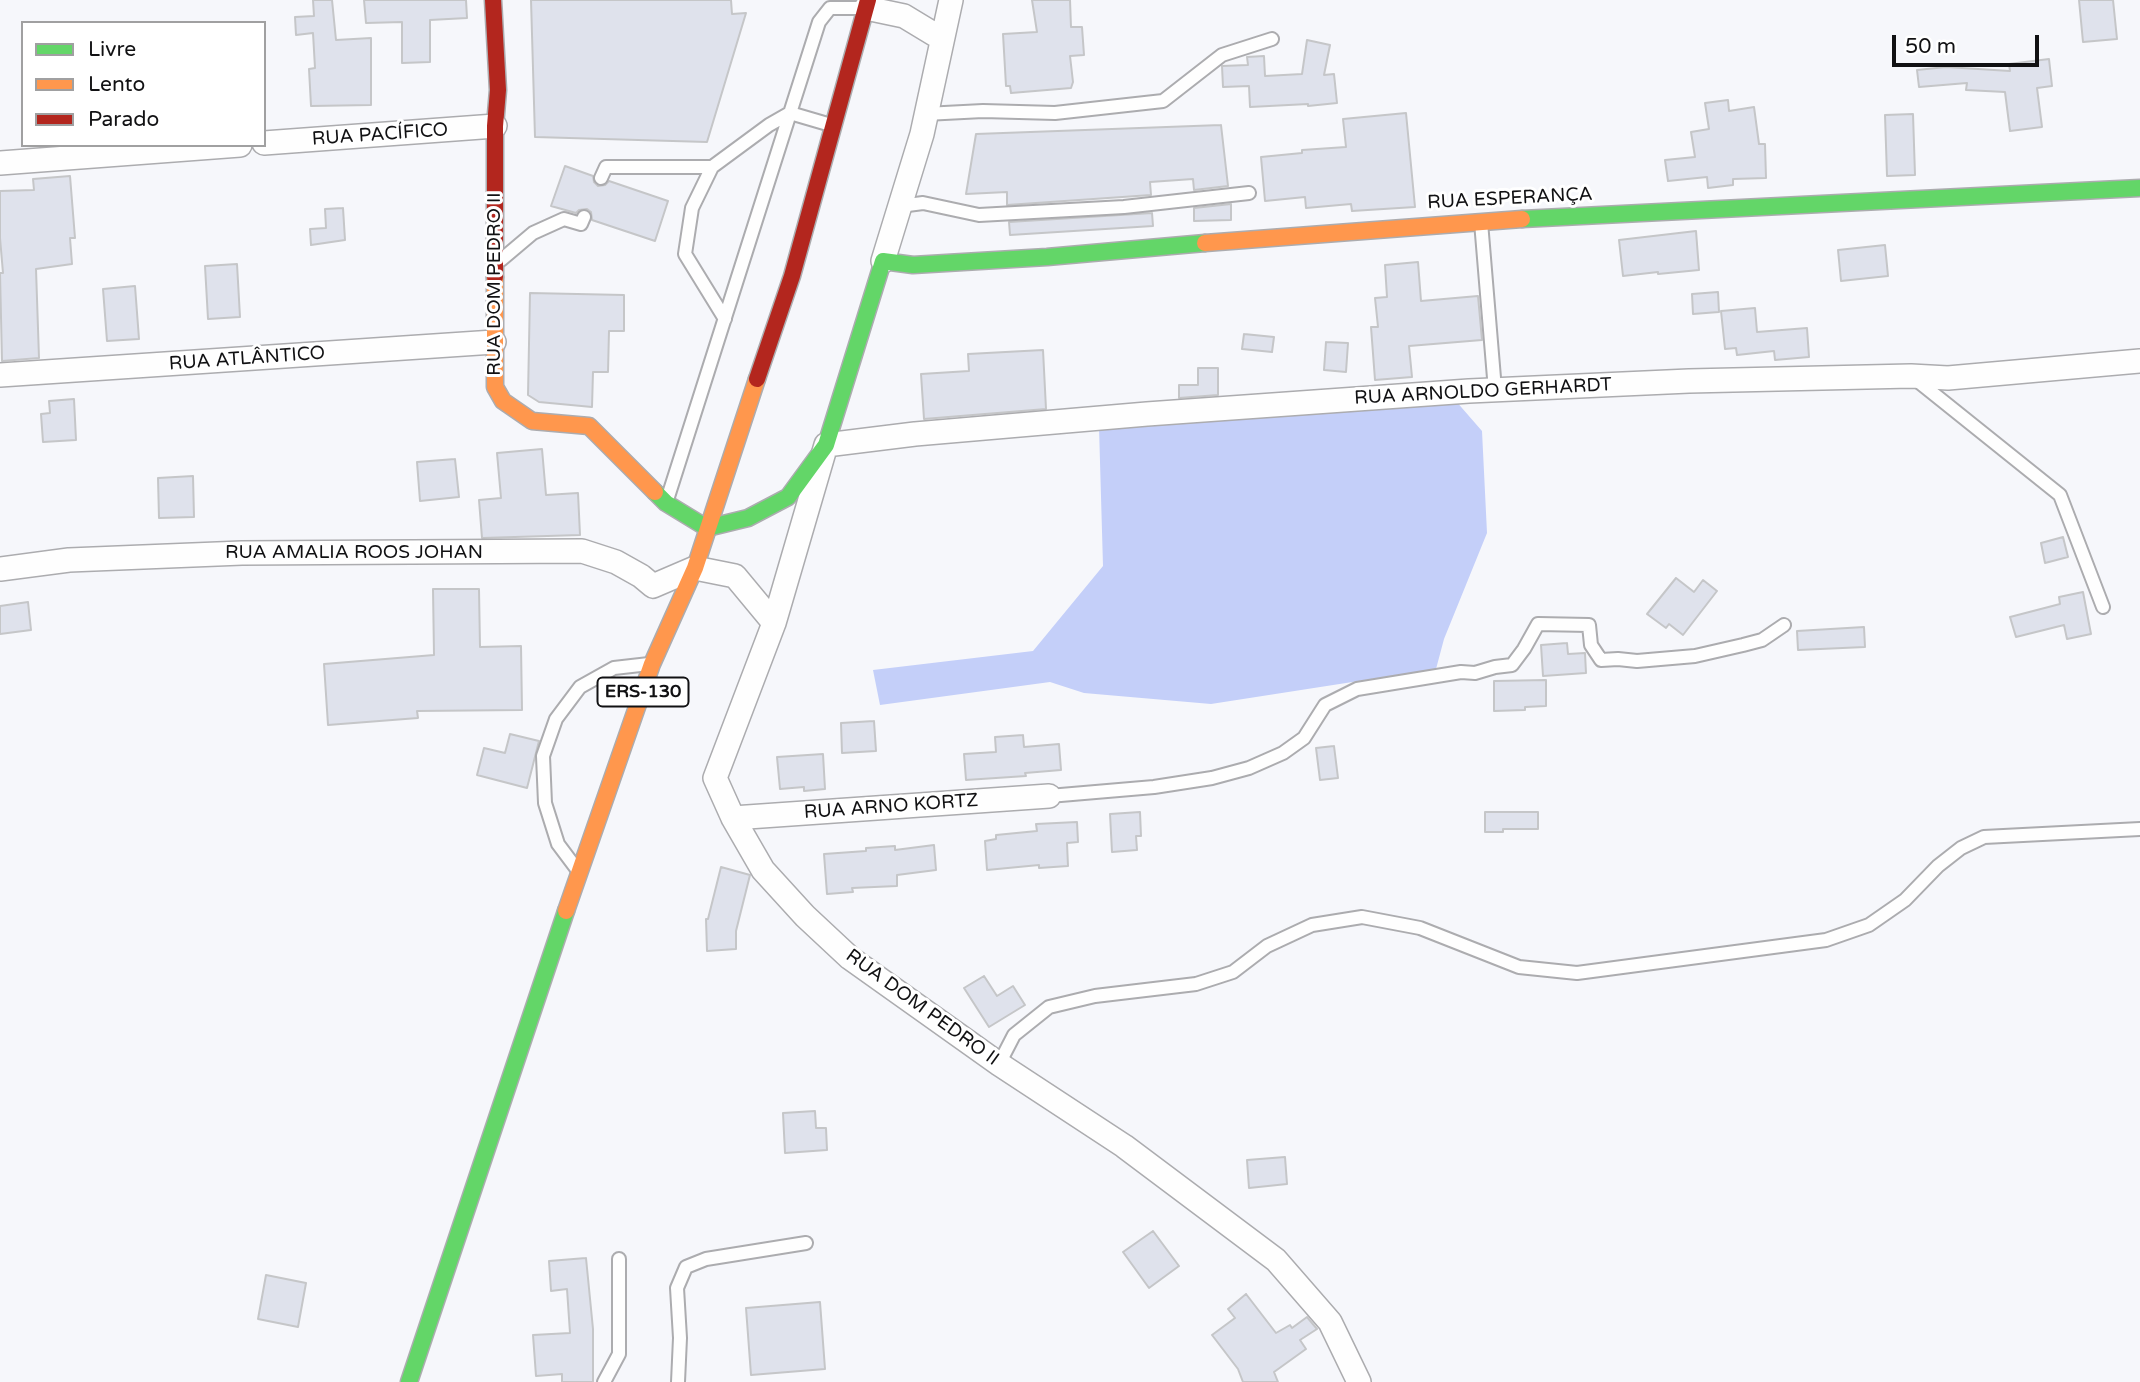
<!DOCTYPE html>
<meta charset="utf-8">
<style>
body{margin:0}
#map{position:relative;width:2140px;height:1382px;overflow:hidden;background:#f6f7fb;font-family:"Varela Round",sans-serif}
canvas{display:block}
.legend{position:absolute;left:21px;top:21px;width:245px;height:126px;box-sizing:border-box;background:#fff;border:2px solid #a0a0a1;margin:0;padding:9px 12px;list-style:none;font-size:21px;color:#111113}
.legend li{display:flex;align-items:center;gap:14px;height:35px}
.legend b{width:35px;border:2px solid #a0a0a1}
.scale{position:absolute;left:1892px;top:35px;width:147px;height:32px;box-sizing:border-box;border:4px solid #111113;border-top:0;padding-left:9px;font-size:21px;line-height:24px;white-space:nowrap;color:#111113;-webkit-text-stroke:5px #fff;paint-order:stroke}
</style>
<div id="map">
<canvas width="2140" height="1382"></canvas>
<ul class="legend">
<li><b style="height:9px;background:#63d668"></b>Livre</li>
<li><b style="height:9px;background:#ff974d"></b>Lento</li>
<li><b style="height:9px;background:#b3261e"></b>Parado</li>
</ul>
<div class="scale">50 m</div>
</div>
<script>
const context = document.querySelector('canvas').getContext('2d');
context.lineJoin = 'round';
function fillPath(path, color) { context.fillStyle = color; context.fill(path, 'evenodd'); }
const toPath = rows => new Path2D(rows.map(r => 'M' + r).join(''));
function strokePath(path, color, width, dash) { context.strokeStyle = color; context.lineWidth = width; context.lineCap = dash ? 'butt' : 'round'; context.setLineDash(dash || []); context.stroke(path); }
function label(font, color, halo, rows, align = 'center') {
  context.font = font + ' "Varela Round",sans-serif'; context.lineWidth = 6; context.setLineDash([]); context.textBaseline = 'middle'; context.strokeStyle = halo; context.fillStyle = color; for (const [text, x, y, turn = 0] of rows) {
    context.save(); context.translate(x, y); context.rotate((+turn || 0) * Math.PI / 180); context.textAlign = isNaN(turn) ? turn : align; if (halo) context.strokeText(text, 0, 0); context.fillText(text, 0, 0); context.restore();
  }
}
const forest = toPath([
 [1455,400,1482,431,1487,533,1444,639,1436,669,1211,704,1084,693,1050,682,880,705,873,670,1033,651,1103,566,1099,427]
]);
const building = toPath([
 [313,0,332,0,336,40,371,38,371,105,311,106,309,69,315,68,313,33,296,35,295,17,314,16,313,0],
 [364,0,466,0,467,18,430,20,430,62,402,63,402,22,366,23,364,0],
 [531,0,731,0,732,14,746,13,707,142,535,137,531,0],
 [1032,0,1070,0,1071,27,1082,27,1084,55,1070,56,1073,82,1071,88,1011,93,1010,86,1006,86,1003,34,1037,32,1032,0],
 [2079,0,2113,0,2117,39,2083,42,2079,0],
 [1307,40,1330,45,1324,75,1334,74,1337,103,1308,106,1308,104,1250,107,1249,86,1223,87,1222,66,1248,65,1247,57,1264,56,1265,76,1302,74,1307,40],
 [2049,59,2052,86,2037,88,2042,127,2010,131,2005,92,1966,90,1967,83,1919,87,1917,70,1946,67,2010,71,2009,64,2049,59],
 [1728,100,1729,111,1754,107,1759,144,1765,144,1766,178,1733,179,1733,185,1708,188,1707,177,1668,181,1665,160,1695,157,1691,132,1709,129,1705,103,1728,100],
 [1406,113,1415,207,1352,211,1351,204,1306,208,1305,197,1265,201,1261,157,1302,153,1302,150,1346,147,1343,119,1406,113],
 [1913,114,1915,175,1887,176,1885,115,1913,114],
 [1221,125,1228,186,1194,190,1193,179,1150,182,1151,195,1007,205,1007,192,966,194,976,134,1221,125],
 [565,166,593,176,594,182,598,186,605,185,609,181,668,201,655,241,592,220,591,212,587,209,579,210,576,213,551,206,565,166],
 [70,176,75,238,70,238,72,264,36,269,39,358,2,361,0,273,3,273,0,238,0,191,34,190,33,179,70,176],
 [1231,204,1231,220,1194,221,1194,208,1231,204],
 [343,208,345,240,311,245,310,229,326,228,325,209,343,208],
 [1152,213,1153,226,1010,235,1009,222,1152,213],
 [1696,231,1699,270,1658,274,1658,272,1623,276,1619,240,1696,231],
 [1885,245,1888,276,1841,281,1838,250,1885,245],
 [1418,262,1421,301,1478,296,1482,340,1409,346,1412,377,1375,380,1371,327,1378,327,1375,298,1387,297,1385,265,1418,262],
 [237,264,240,317,208,319,205,266,237,264],
 [135,286,139,339,107,341,103,289,135,286],
 [1718,292,1719,312,1693,314,1692,294,1718,292],
 [530,293,624,295,624,331,609,331,608,372,593,372,592,407,539,402,528,395,530,293],
 [1755,308,1757,332,1807,328,1809,357,1775,360,1774,351,1737,355,1736,348,1725,349,1721,311,1755,308],
 [1244,334,1274,337,1272,352,1242,349,1244,334],
 [1326,342,1348,343,1346,372,1324,370,1326,342],
 [1043,350,1046,409,924,419,921,374,969,371,968,354,1043,350],
 [1198,368,1218,368,1218,395,1179,398,1179,385,1198,385,1198,368],
 [74,399,76,440,43,442,41,414,50,413,49,401,74,399],
 [542,449,546,495,578,493,580,535,482,538,479,500,501,498,497,453,542,449],
 [455,459,459,497,420,501,417,462,455,459],
 [193,476,194,517,159,518,158,478,193,476],
 [2063,537,2068,557,2045,563,2041,543,2063,537],
 [1676,578,1694,592,1703,580,1717,591,1683,635,1669,624,1666,628,1647,614,1676,578],
 [433,589,479,589,480,647,521,646,522,710,417,711,418,718,328,725,324,664,434,655,433,589],
 [2083,592,2091,634,2067,639,2064,625,2016,637,2010,617,2060,604,2059,597,2083,592],
 [28,602,31,630,0,634,0,606,28,602],
 [1864,627,1865,647,1798,650,1797,631,1864,627],
 [1567,643,1568,654,1585,653,1586,673,1543,676,1541,645,1567,643],
 [1546,680,1546,706,1525,707,1525,710,1494,711,1494,681,1546,680],
 [874,721,876,751,842,753,841,723,874,721],
 [510,734,539,741,527,788,477,775,484,748,505,753,510,734],
 [1023,735,1024,747,1059,744,1061,770,1025,773,1026,776,966,780,964,754,996,752,995,737,1023,735],
 [1334,746,1338,778,1320,780,1316,748,1334,746],
 [823,754,825,789,804,791,804,787,780,789,777,757,823,754],
 [1140,812,1141,836,1136,836,1137,850,1112,852,1110,814,1140,812],
 [1485,812,1538,812,1538,829,1503,829,1503,832,1485,832,1485,812],
 [1077,822,1078,842,1067,843,1068,866,1039,868,1039,865,987,870,985,841,996,839,996,835,1037,831,1036,824,1077,822],
 [934,845,936,870,897,875,897,886,852,888,853,892,827,894,824,854,866,851,866,848,895,846,895,850,934,845],
 [721,867,750,875,736,931,736,949,707,951,706,919,708,919,721,867],
 [984,976,997,996,1013,986,1025,1005,989,1027,964,988,984,976],
 [815,1111,816,1128,826,1128,827,1150,785,1153,783,1113,815,1111],
 [1285,1157,1287,1184,1249,1188,1247,1160,1285,1157],
 [1153,1231,1179,1266,1149,1288,1123,1252,1153,1231],
 [586,1258,593,1329,593,1382,562,1382,562,1374,536,1376,533,1335,570,1333,567,1289,551,1291,549,1261,586,1258],
 [266,1275,306,1283,298,1327,258,1319,266,1275],
 [1246,1294,1276,1333,1290,1325,1292,1328,1307,1317,1317,1329,1300,1340,1306,1349,1274,1372,1278,1382,1243,1382,1238,1369,1212,1335,1235,1318,1228,1309,1246,1294],
 [820,1302,825,1369,751,1375,746,1308,820,1302]
]);
const lane = toPath([
 [925,114,983,111,1055,113,1163,101,1222,55,1272,39],
 [712,167,692,208,685,254,725,319],
 [601,178,606,167,712,167,769,125,790,113,831,125],
 [900,206,923,203,979,215,1124,207,1249,193],
 [1481,222,1495,390],
 [501,260,533,233,564,219,581,224,584,217],
 [1914,378,2060,495,2103,607],
 [667,500,819,22,830,8,863,8],
 [1049,796,1154,787,1212,778,1249,768,1283,753,1304,738,1325,705,1357,689,1461,672,1475,673,1495,667,1512,665,1524,649,1538,624,1589,625,1591,645,1601,660,1618,659,1637,661,1695,656,1743,645,1762,640,1784,625],
 [576,868,558,844,545,803,543,756,556,719,580,687,614,668,649,664],
 [999,1064,1014,1035,1049,1007,1095,996,1196,984,1233,972,1267,946,1312,925,1362,917,1420,928,1519,967,1577,973,1826,940,1869,925,1905,900,1938,866,1961,848,1984,837,2140,829],
 [604,1382,619,1354,619,1259],
 [678,1382,680,1338,677,1288,686,1267,706,1259,806,1243]
]);
const street = toPath([
 [866,8,904,16,942,39],
 [264,143,495,126],
 [0,163,240,145],
 [883,261,922,134,951,0],
 [0,375,494,342],
 [0,569,69,560,242,553,582,551,616,562,641,576,653,586,695,568,735,576,774,623],
 [733,818,1049,796],
 [1359,1382,1330,1322,1276,1260,1124,1146,999,1064,850,958,805,916,763,870,733,818,715,778,774,623,826,445,915,434,1147,414,1469,391,1689,381,1911,376,1948,378,2140,361]
]);
const fast = toPath([
 [1522,219,2140,188],
 [655,492,666,503,707,528,748,518,788,497,826,445,883,261,913,265,1047,257,1205,243],
 [409,1382,566,911]
]);
const slow = toPath([
 [1205,243,1522,219],
 [495,277,495,387,503,401,532,421,589,426,655,492],
 [566,911,652,664,695,568,757,379]
]);
const jam = toPath([
 [493,0,498,90,495,126,495,277],
 [757,379,792,276,868,0]
]);
const shields = [
 [643,692,91]
];
const shieldNames = [
 ["ERS-130",643,692]
];
const streetNames = [
 ["RUA PACÍFICO",380,135,-4],
 ["RUA ESPERANÇA",1510,199,-3],
 ["RUA DOM PEDRO II",495,284,-90],
 ["RUA ATLÂNTICO",247,359,-4],
 ["RUA ARNOLDO GERHARDT",1483,392,-3],
 ["RUA AMALIA ROOS JOHAN",354,553],
 ["RUA ARNO KORTZ",891,807,-4],
 ["RUA DOM PEDRO II",922,1008,36]
];
fillPath(forest, '#c4cff9');
fillPath(building, '#dfe2ec');
strokePath(building, '#c5c6c8', 2);
strokePath(lane, '#acacaf', 16);
strokePath(street, '#acacaf', 26);
strokePath(fast, '#acacaf', 19);
strokePath(slow, '#acacaf', 19);
strokePath(jam, '#acacaf', 19);
strokePath(lane, '#fefefe', 12);
strokePath(street, '#fefefe', 23);
strokePath(fast, '#63d668', 16);
strokePath(slow, '#ff974d', 16);
strokePath(jam, '#b3261e', 16);
for (const [x, y, w] of shields) { const box = new Path2D(); box.roundRect(x - w / 2, y - 14.5, w, 29, 5); context.fillStyle = '#fff'; context.fill(box); strokePath(box, '#111113', 2); }
label('bold 18px', '#111113', null, shieldNames);
label('19px', '#111113', '#fff', streetNames);
</script>
